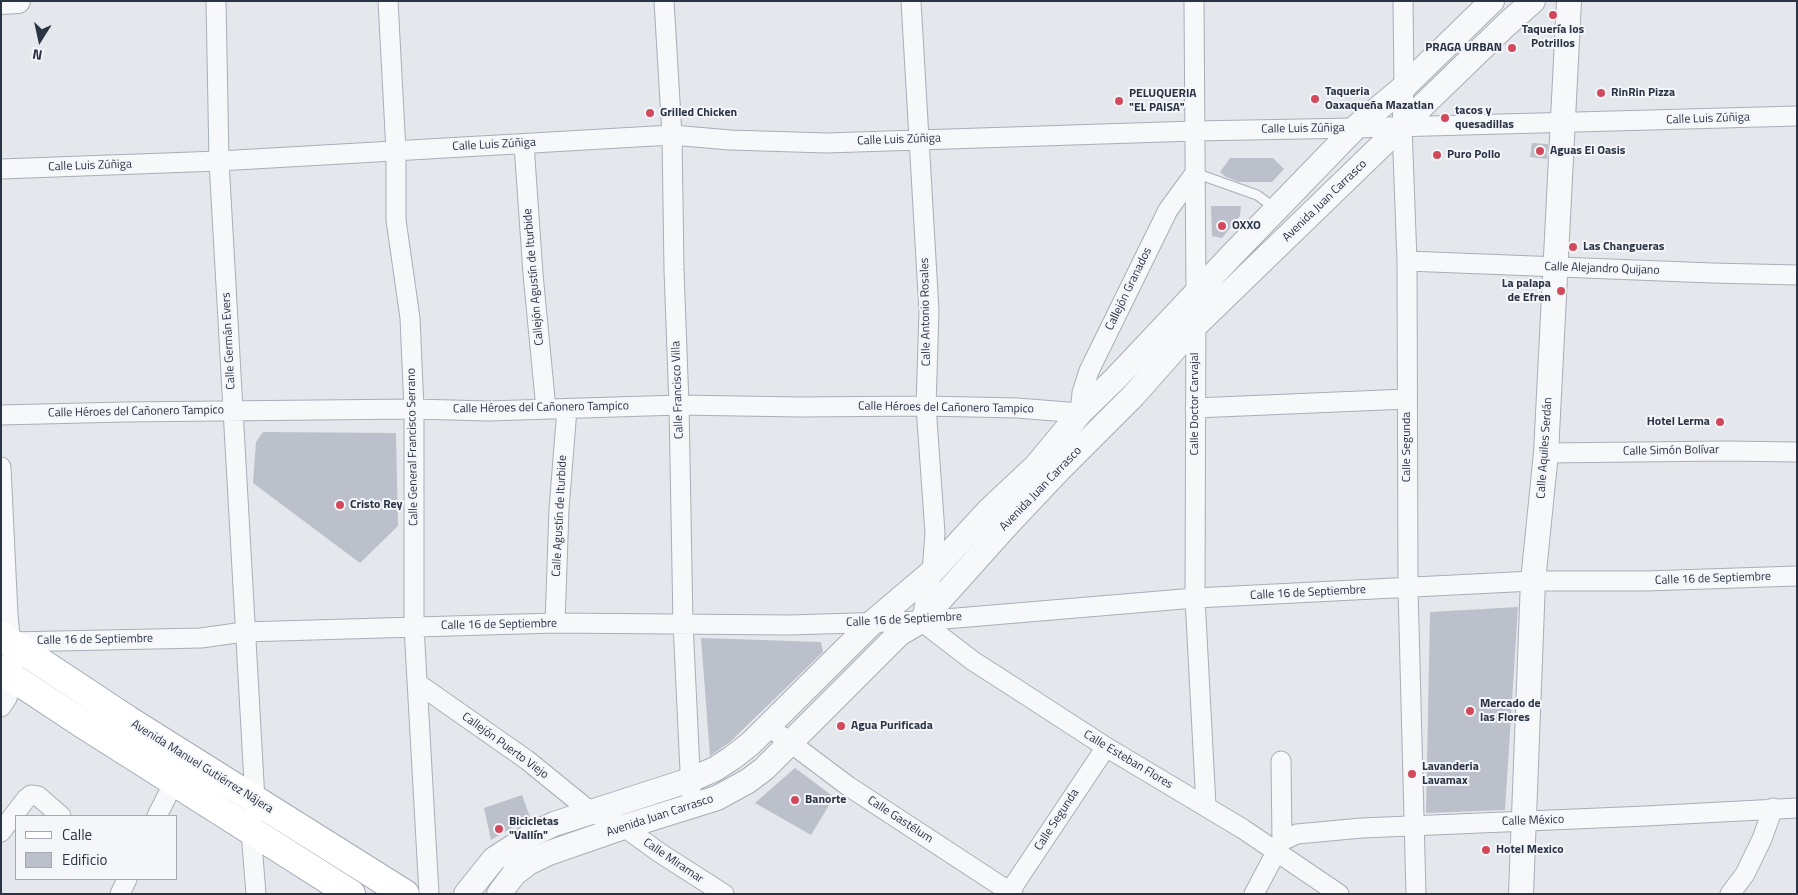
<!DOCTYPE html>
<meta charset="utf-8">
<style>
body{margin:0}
#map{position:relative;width:1798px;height:895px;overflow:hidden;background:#e4e7ec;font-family:"Titillium Web",sans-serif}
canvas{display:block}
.frame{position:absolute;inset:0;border:2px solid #2b3445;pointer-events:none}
.legend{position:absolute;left:15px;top:815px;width:162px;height:65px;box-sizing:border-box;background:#f4f6f9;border:1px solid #a4a8b1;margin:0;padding:6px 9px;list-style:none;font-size:15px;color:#2b3445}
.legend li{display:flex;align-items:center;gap:10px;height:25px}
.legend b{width:25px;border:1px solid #a4a8b1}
.north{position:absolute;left:15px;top:15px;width:50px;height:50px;-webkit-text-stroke:4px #f4f6f9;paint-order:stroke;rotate:190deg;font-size:14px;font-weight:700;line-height:20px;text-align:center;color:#2b3445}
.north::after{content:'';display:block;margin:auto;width:18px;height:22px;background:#2b3445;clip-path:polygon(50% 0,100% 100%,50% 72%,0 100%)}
</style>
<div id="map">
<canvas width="1798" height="895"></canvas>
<div class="frame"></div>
<ul class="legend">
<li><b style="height:6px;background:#fff"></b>Calle</li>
<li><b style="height:14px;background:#bbc0ca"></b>Edificio</li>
</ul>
<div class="north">N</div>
</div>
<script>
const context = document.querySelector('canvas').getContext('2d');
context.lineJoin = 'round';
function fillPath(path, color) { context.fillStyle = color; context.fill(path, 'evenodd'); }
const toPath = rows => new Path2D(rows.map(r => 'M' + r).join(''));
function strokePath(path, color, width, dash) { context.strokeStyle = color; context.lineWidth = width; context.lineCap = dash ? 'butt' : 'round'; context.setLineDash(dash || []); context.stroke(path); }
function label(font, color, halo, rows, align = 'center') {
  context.font = font + ' "Titillium Web",sans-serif'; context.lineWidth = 4; context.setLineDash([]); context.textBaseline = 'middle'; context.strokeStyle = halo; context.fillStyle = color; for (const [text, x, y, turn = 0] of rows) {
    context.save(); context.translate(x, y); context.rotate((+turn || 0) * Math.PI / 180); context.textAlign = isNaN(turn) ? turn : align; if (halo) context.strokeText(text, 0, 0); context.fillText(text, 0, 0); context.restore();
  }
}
const building = toPath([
 [1532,143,1548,144,1547,159,1530,157],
 [1230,158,1273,158,1284,169,1272,182,1239,182,1226,177,1220,172],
 [1211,206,1241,206,1240,216,1222,238,1212,236],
 [263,432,396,433,398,526,360,563,253,483,256,442],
 [1518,607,1505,810,1426,813,1430,612],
 [701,638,821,642,823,652,730,742,710,756],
 [795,768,834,797,811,835,755,803],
 [522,795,530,817,491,840,484,808]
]);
const service = toPath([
 [1195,173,1257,195,1276,209]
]);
const minor = toPath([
 [216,1,219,161,255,800,251,832,256,894],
 [388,1,396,151,396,220,410,318,414,409,414,627,429,894],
 [664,1,672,135,674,270,679,405,683,623,691,792],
 [911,1,929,311,926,406,935,533,932,572,921,621,973,661,1012,686,1106,747,1243,829,1339,894],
 [1194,1,1196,293,1195,598,1206,806],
 [1403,1,1404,87,1402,126,1407,261,1408,588,1416,894],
 [524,144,533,274,546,409],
 [1,169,219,161,672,135,730,140,826,143,1195,131,1355,128,1797,116],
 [1407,261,1712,273,1797,275],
 [1195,408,1407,399],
 [1080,413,1082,393,1089,371,1168,210,1195,173],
 [1,415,124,412,414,409,488,411,679,405,800,407,926,406,1017,408,1080,413],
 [1546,453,1726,451,1797,452],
 [1,467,8,615,14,678,7,698,1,707],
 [555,623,559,509,567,409],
 [10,642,201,638,244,632,555,623,790,625,921,621,1195,598,1533,581,1646,581,1797,576],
 [417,683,527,760,591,812,624,827,660,853,724,894],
 [768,726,848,786,1013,894],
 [1281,761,1282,841],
 [157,816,174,782],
 [1,832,26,799,31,795,38,796,61,816],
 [120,894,127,879],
 [1008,894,1106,747],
 [1254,894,1282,841,1297,834,1362,828,1646,816,1797,808],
 [1730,894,1745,874,1762,839,1773,808]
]);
const tertiary = toPath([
 [1,2,18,1],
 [466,894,494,859,533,834,554,824,690,780,715,769,732,758,750,744,873,622,932,572,988,511,1036,466,1080,413,1116,378,1231,256,1355,128,1404,87,1492,1],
 [499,894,514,874,528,863,549,853,624,827,717,798,748,781,764,769,899,634,921,621,1008,524,1058,471,1134,395,1195,326,1506,25,1533,1],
 [1521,894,1533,581,1546,453,1569,1]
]);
const primary = toPath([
 [1,636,128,720,405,894],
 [1,670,83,724,351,894]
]);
const markers = [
 [1553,15,5,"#d1495b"],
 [1512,48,5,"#d1495b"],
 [1601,93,5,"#d1495b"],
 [1315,99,5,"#d1495b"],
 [1119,101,5,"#d1495b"],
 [650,113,5,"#d1495b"],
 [1445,118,5,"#d1495b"],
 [1540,151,5,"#d1495b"],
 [1437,155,5,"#d1495b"],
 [1222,226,5,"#d1495b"],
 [1573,247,5,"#d1495b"],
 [1561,291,5,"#d1495b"],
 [1720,422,5,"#d1495b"],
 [340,505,5,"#d1495b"],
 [1470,711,5,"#d1495b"],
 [841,726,5,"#d1495b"],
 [1412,774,5,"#d1495b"],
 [795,800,5,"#d1495b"],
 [499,829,5,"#d1495b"],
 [1486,850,5,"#d1495b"]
];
const poiNames = [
 ["Taquería los",1553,30,"center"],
 ["Potrillos",1553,44,"center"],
 ["PRAGA URBAN",1502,48,"right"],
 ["Taqueria",1325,92],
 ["Oaxaqueña Mazatlan",1325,106],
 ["RinRin Pizza",1611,93],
 ["PELUQUERIA",1129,94],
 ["\"EL PAISA\"",1129,108],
 ["tacos y",1455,111],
 ["quesadillas",1455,125],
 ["Grilled Chicken",660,113],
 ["Aguas El Oasis",1550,151],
 ["Puro Pollo",1447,155],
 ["OXXO",1232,226],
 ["Las Changueras",1583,247],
 ["La palapa",1551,284,"right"],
 ["de Efren",1551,298,"right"],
 ["Hotel Lerma",1710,422,"right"],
 ["Cristo Rey",350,505],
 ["Mercado de",1480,704],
 ["las Flores",1480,718],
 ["Agua Purificada",851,726],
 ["Lavanderia",1422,767],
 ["Lavamax",1422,781],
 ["Banorte",805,800],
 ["Bicicletas",509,822],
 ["\"Vallín\"",509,836],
 ["Hotel Mexico",1496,850]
];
const streetNames = [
 ["Calle Luis Zúñiga",1708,119,-2],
 ["Calle Luis Zúñiga",1303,129,-1],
 ["Calle Luis Zúñiga",899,140,-2],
 ["Calle Luis Zúñiga",494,145,-3],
 ["Calle Luis Zúñiga",90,166,-2],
 ["Avenida Juan Carrasco",1325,201,-44],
 ["Calle Alejandro Quijano",1602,269,2],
 ["Callejón Agustín de Iturbide",534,277,-95],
 ["Callejón Granados",1129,289,-64],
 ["Calle Antonio Rosales",926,312,-91],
 ["Calle Germán Evers",229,341,-93],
 ["Calle Francisco Villa",678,390,-92],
 ["Calle Doctor Carvajal",1195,404,-90],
 ["Calle Héroes del Cañonero Tampico",541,408,-1],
 ["Calle Héroes del Cañonero Tampico",946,408,1],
 ["Calle Héroes del Cañonero Tampico",136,412,-1],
 ["Calle General Francisco Serrano",413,447,-91],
 ["Calle Segunda",1407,447,-90],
 ["Calle Aquiles Serdán",1545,448,-86],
 ["Calle Simón Bolívar",1671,451,-1],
 ["Avenida Juan Carrasco",1041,489,-46],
 ["Calle Agustín de Iturbide",560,516,-87],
 ["Calle 16 de Septiembre",1713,579,-2],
 ["Calle 16 de Septiembre",1308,593,-3],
 ["Calle 16 de Septiembre",904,620,-3],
 ["Calle 16 de Septiembre",499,625,-1],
 ["Calle 16 de Septiembre",95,640,-1],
 ["Callejón Puerto Viejo",505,746,36],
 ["Calle Esteban Flores",1128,760,31],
 ["Avenida Manuel Gutiérrez Nájera",202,767,32],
 ["Avenida Juan Carrasco",660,816,-18],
 ["Calle Gastélum",900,820,33],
 ["Calle Segunda",1057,820,-57],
 ["Calle México",1533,821,-2],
 ["Calle Miramar",673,861,34]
];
fillPath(building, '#bbc0ca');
strokePath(service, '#a9aeb7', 11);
strokePath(minor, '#a9aeb7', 21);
strokePath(tertiary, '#a9aeb7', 26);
strokePath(primary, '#a3abb8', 30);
strokePath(service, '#f7f8fa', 9);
strokePath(minor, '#f7f8fa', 19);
strokePath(tertiary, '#f7f8fa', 24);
strokePath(primary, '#fff', 28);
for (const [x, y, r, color] of markers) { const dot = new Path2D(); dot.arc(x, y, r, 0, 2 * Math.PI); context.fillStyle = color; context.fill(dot); strokePath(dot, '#f4f6f9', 2); }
label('bold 12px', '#2b3445', '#f4f6f9', poiNames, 'left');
label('12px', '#2b3445', '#f4f6f9', streetNames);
</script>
